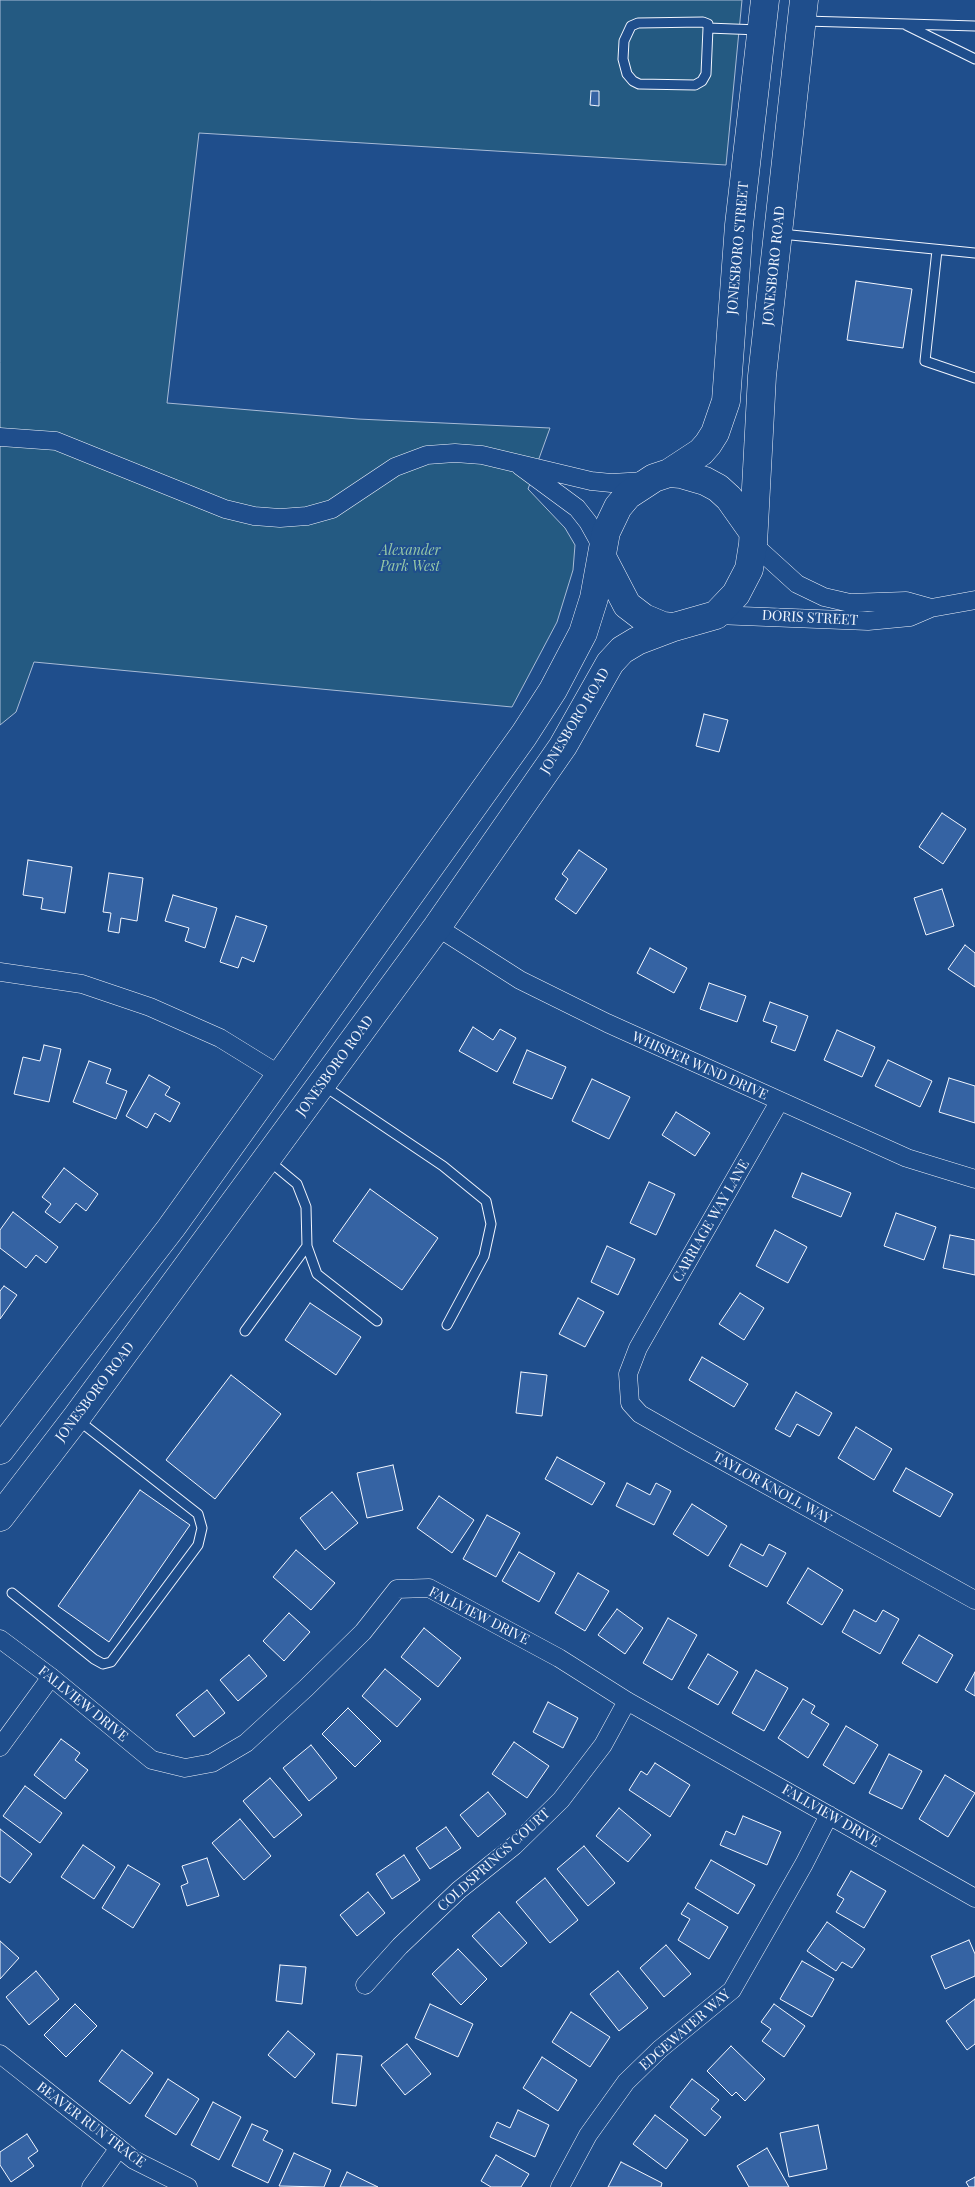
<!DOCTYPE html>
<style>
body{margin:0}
canvas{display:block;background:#1f4e8c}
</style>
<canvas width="975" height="2187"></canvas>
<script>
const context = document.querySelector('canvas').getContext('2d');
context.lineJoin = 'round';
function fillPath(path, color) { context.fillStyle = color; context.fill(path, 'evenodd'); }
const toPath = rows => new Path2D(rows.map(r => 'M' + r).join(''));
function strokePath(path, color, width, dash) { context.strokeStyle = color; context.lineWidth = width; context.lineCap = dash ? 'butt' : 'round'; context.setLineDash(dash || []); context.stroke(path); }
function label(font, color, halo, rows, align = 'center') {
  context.font = font + ' "Playfair Display",serif'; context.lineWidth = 4; context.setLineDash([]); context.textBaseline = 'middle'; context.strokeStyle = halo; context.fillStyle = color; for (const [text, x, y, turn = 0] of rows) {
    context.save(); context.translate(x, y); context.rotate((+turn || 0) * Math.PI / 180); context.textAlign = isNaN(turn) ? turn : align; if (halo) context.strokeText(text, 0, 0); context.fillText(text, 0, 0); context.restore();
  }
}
const green = toPath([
 [0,0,742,0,726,165,199,133,167,403,358,419,550,428,528,489,565,528,575,545,573,570,557,622,512,707,34,662,16,712,0,725,0,0]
]);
const building = toPath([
 [591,91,599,91,599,106,590,105,591,91],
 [856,281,912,289,903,348,847,340,856,281],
 [704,714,728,720,719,752,696,746,704,714],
 [942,813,966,829,943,864,919,847,942,813],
 [579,850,607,869,576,914,555,899,568,879,562,874,579,850],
 [28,860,72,867,65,913,41,909,43,898,23,895,28,860],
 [109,873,143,878,137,921,121,918,119,933,108,931,111,913,103,912,109,873],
 [942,889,954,926,926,935,914,898,942,889],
 [173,895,217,908,205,948,185,941,189,928,165,921,173,895],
 [236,916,267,926,254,962,242,957,238,968,220,962,236,916],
 [965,945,975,953,975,987,948,969,965,945],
 [650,948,687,968,674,993,637,973,650,948],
 [709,983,746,996,737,1022,700,1009,709,983],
 [770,1002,808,1016,795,1051,771,1042,777,1026,763,1021,770,1002],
 [473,1027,493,1040,500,1029,516,1038,497,1072,459,1051,473,1027],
 [837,1030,875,1047,862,1077,824,1060,837,1030],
 [44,1045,61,1049,49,1102,14,1094,23,1057,40,1061,44,1045],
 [527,1050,566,1067,552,1099,513,1083,527,1050],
 [888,1060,932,1081,920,1107,875,1086,888,1060],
 [89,1061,111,1069,106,1083,127,1091,116,1119,73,1102,89,1061],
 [149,1075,170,1087,165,1095,180,1103,170,1122,155,1113,147,1128,126,1116,149,1075],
 [949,1078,975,1086,975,1123,939,1112,949,1078],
 [592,1079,630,1097,609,1139,572,1121,592,1079],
 [676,1112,710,1133,695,1156,662,1135,676,1112],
 [64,1168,98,1194,86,1211,76,1203,60,1223,45,1212,51,1204,42,1197,64,1168],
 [802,1173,851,1193,841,1217,792,1197,802,1173],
 [649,1182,675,1194,656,1235,630,1223,649,1182],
 [370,1189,438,1238,402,1290,333,1241,370,1189],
 [13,1212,58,1247,46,1263,36,1255,26,1268,0,1248,0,1230,13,1212],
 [896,1213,936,1227,924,1260,884,1246,896,1213],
 [775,1230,807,1247,788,1283,756,1266,775,1230],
 [950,1235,975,1240,975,1275,943,1268,950,1235],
 [607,1246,635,1259,618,1295,591,1282,607,1246],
 [4,1286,17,1295,0,1319,0,1291,4,1286],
 [740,1293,764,1308,744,1340,719,1324,740,1293],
 [578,1298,604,1312,585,1347,559,1334,578,1298],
 [310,1303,361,1337,336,1375,285,1340,310,1303],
 [702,1357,748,1384,734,1407,689,1380,702,1357],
 [521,1372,547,1375,542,1416,516,1413,521,1372],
 [231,1375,281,1414,215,1499,166,1460,231,1375],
 [796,1392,832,1413,819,1436,797,1424,790,1437,775,1429,796,1392],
 [856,1427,892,1449,874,1480,838,1458,856,1427],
 [557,1457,605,1483,592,1505,545,1479,557,1457],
 [393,1465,403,1510,367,1518,357,1473,393,1465],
 [906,1468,953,1494,940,1517,893,1491,906,1468],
 [627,1483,650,1495,656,1483,671,1491,654,1525,616,1506,627,1483],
 [140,1490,190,1525,109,1642,58,1606,140,1490],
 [332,1492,358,1523,325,1550,300,1518,332,1492],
 [439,1496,474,1520,452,1553,417,1528,439,1496],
 [692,1504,727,1526,708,1556,673,1534,692,1504],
 [487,1515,520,1533,496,1577,463,1559,487,1515],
 [741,1544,763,1556,769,1544,786,1553,767,1587,729,1566,741,1544],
 [296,1550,335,1583,311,1610,273,1577,296,1550],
 [519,1552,555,1573,539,1602,502,1581,519,1552],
 [808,1568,843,1590,822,1625,787,1603,808,1568],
 [578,1573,609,1591,585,1631,555,1613,578,1573],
 [617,1609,643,1628,625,1654,598,1635,617,1609],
 [854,1610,876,1622,883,1610,899,1619,880,1654,842,1632,854,1610],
 [289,1613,310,1632,284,1661,263,1641,289,1613],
 [668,1618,697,1635,672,1680,643,1663,668,1618],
 [424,1628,461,1658,438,1687,401,1657,424,1628],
 [919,1635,953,1655,937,1683,902,1663,919,1635],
 [708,1654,738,1672,718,1705,688,1688,708,1654],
 [249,1655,267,1676,238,1701,220,1680,249,1655],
 [385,1669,421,1699,397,1727,362,1696,385,1669],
 [756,1670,788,1688,764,1731,732,1713,756,1670],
 [975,1672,975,1696,965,1690,975,1672],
 [207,1690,225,1713,194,1737,176,1715,207,1690],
 [803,1699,815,1706,811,1713,829,1724,808,1758,778,1738,803,1699],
 [548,1702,578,1718,563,1748,533,1732,548,1702],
 [348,1708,381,1741,355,1767,322,1734,348,1708],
 [846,1726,878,1745,854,1784,823,1765,846,1726],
 [61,1739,80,1753,75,1760,88,1770,65,1799,34,1775,61,1739],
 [514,1742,549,1766,527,1798,492,1774,514,1742],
 [311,1745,337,1778,309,1801,283,1768,311,1745],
 [889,1754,922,1771,902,1809,869,1793,889,1754],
 [655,1763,690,1785,670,1817,629,1790,641,1771,647,1775,655,1763],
 [945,1775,975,1793,948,1837,919,1819,945,1775],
 [270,1778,302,1815,274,1838,243,1801,270,1778],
 [25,1786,62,1813,40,1843,3,1816,25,1786],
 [488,1792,506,1814,478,1837,460,1815,488,1792],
 [619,1808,651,1835,628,1862,596,1836,619,1808],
 [743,1816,781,1832,767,1865,720,1845,726,1831,735,1835,743,1816],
 [240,1819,271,1856,244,1880,212,1843,240,1819],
 [446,1827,461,1848,430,1869,416,1848,446,1827],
 [0,1829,32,1854,10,1883,0,1876,0,1829],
 [83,1845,115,1867,94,1899,61,1877,83,1845],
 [584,1846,615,1883,588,1906,557,1869,584,1846],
 [404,1855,420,1880,392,1899,376,1874,404,1855],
 [207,1858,219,1896,187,1906,181,1886,188,1883,182,1866,207,1858],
 [711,1860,755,1885,738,1914,695,1888,711,1860],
 [128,1865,160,1884,133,1928,102,1908,128,1865],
 [851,1871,886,1891,864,1928,836,1912,844,1899,837,1895,851,1871],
 [545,1878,578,1920,550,1943,516,1902,545,1878],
 [368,1892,385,1913,357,1936,340,1915,368,1892],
 [688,1903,728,1927,709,1959,678,1940,690,1919,681,1914,688,1903],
 [499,1912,527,1943,501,1967,472,1936,499,1912],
 [827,1922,865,1949,852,1968,842,1962,836,1971,807,1951,827,1922],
 [969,1940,975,1954,975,1976,945,1989,931,1956,969,1940],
 [0,1941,19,1958,0,1979,0,1941],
 [666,1945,691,1974,664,1997,640,1968,666,1945],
 [458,1949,487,1979,461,2005,432,1974,458,1949],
 [802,1961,834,1979,812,2017,780,1999,802,1961],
 [280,1965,306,1967,302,2004,276,2001,280,1965],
 [36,1971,59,1999,29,2025,6,1997,36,1971],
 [618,1971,648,2008,619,2031,590,1994,618,1971],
 [975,1999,975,2044,967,2050,946,2021,975,1999],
 [75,2004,97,2026,66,2057,44,2035,75,2004],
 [430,2004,473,2024,458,2057,415,2038,430,2004],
 [774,2004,805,2026,784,2057,762,2041,771,2029,761,2022,774,2004],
 [571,2012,610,2037,590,2067,552,2042,571,2012],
 [288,2031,315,2054,295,2078,268,2055,288,2031],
 [407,2044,431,2074,405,2095,381,2065,407,2044],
 [731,2046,765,2079,745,2101,736,2092,732,2096,707,2071,731,2046],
 [122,2050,153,2073,130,2104,99,2081,122,2050],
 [337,2054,362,2056,356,2106,332,2103,337,2054],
 [542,2057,577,2080,558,2111,523,2088,542,2057],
 [168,2079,199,2099,176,2135,145,2116,168,2079],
 [692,2079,719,2100,711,2109,721,2117,705,2136,670,2107,692,2079],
 [213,2102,241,2117,219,2160,191,2145,213,2102],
 [518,2110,549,2125,535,2157,490,2137,497,2122,510,2128,518,2110],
 [655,2115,688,2140,666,2169,633,2144,655,2115],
 [252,2124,268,2131,263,2140,283,2150,268,2183,232,2166,252,2124],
 [818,2125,827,2169,789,2177,780,2133,818,2125],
 [27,2134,38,2151,28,2158,34,2166,11,2182,0,2165,0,2152,27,2134],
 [767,2148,789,2187,749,2187,737,2166,767,2148],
 [294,2153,331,2170,324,2187,279,2186,294,2153],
 [496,2155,529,2174,521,2187,491,2187,481,2181,496,2155],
 [621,2162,662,2183,661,2187,608,2187,621,2162],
 [347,2172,378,2187,340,2187,347,2172],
 [975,2177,975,2187,969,2187,966,2182,975,2177]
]);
const service = toPath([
 [805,21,975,26],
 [906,25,975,59],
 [708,28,708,24,703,22,638,23,631,26,624,41,623,59,627,74,633,81,639,84,695,85,702,81,706,74,708,28,759,30],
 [781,234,975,253],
 [937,250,925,361,975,378],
 [324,1086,443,1166,486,1201,491,1224,484,1256,447,1325],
 [268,1160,297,1184,306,1207,307,1246,317,1274,377,1321],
 [245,1331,307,1246],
 [12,1593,94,1659,103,1664,111,1662,198,1545,202,1528,198,1514,78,1420]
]);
const minor = toPath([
 [0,437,56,441,225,509,254,516,280,518,307,516,332,509,395,467,427,455,455,453,482,455,591,481,611,483,646,481],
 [520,466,577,508,588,522,603,549],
 [753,544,797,584,824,597,850,603,906,601,931,608],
 [716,615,868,621,910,617,931,608,975,600],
 [437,927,520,980,607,1023,907,1158,975,1179],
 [0,972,82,984,150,1007,220,1038,280,1075],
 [779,1102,638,1348,628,1374,630,1403,640,1414,689,1442,975,1600],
 [0,1639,51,1677,152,1760,185,1768,212,1763,246,1743,306,1688,363,1632,397,1589,429,1588,559,1658,627,1701,975,1898],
 [0,1747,51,1677],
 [365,1985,400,1946,459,1890,514,1846,561,1800,603,1745,627,1701],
 [0,2054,134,2160,188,2187],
 [91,2187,119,2148],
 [560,2187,588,2135,626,2082,660,2049,732,1990,804,1864,829,1815]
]);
const primary = toPath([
 [669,473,701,452,708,444,715,433,726,401,739,225,765,0],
 [602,557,627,605,644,618,663,626,674,627,716,615,736,594,749,569,753,544,762,376,804,0],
 [0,1450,171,1228,524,735,553,690,583,633,594,598,606,532,618,507,628,495,654,478,669,473,681,474,705,481,718,488,729,498,753,532],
 [0,1517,76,1418,437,927,563,746,610,663,622,650,637,641,674,627]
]);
const streetNames = [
 ["JONESBORO STREET",738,248,-85],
 ["JONESBORO ROAD",774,266,-84],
 ["DORIS STREET",810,618,3],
 ["JONESBORO ROAD",575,721,-59],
 ["JONESBORO ROAD",335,1066,-54],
 ["WHISPER WIND DRIVE",700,1066,24],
 ["CARRIAGE WAY LANE",711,1221,-60],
 ["JONESBORO ROAD",95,1392,-53],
 ["TAYLOR KNOLL WAY",772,1488,29],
 ["FALLVIEW DRIVE",479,1616,27],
 ["FALLVIEW DRIVE",83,1704,39],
 ["FALLVIEW DRIVE",831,1816,30],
 ["COLDSPRINGS COURT",494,1860,-42],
 ["EDGEWATER WAY",685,2030,-41],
 ["BEAVER RUN TRACE",91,2125,37]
];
const parkNames = [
 ["Alexander",410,551],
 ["Park West",410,567]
];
fillPath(green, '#245a82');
strokePath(green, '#a8bbd7', 1);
fillPath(building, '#3563a3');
strokePath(building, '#f2f6ff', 1);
strokePath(service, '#f2f6ff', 11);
strokePath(minor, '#f2f6ff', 19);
strokePath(primary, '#f2f6ff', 29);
strokePath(service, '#1f4e8c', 9);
strokePath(minor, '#1f4e8c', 18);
strokePath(primary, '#1f4e8c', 28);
label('14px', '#f2f6ff', '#1f4e8c', streetNames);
label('italic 14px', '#97c8a6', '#1f4e8c', parkNames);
</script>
